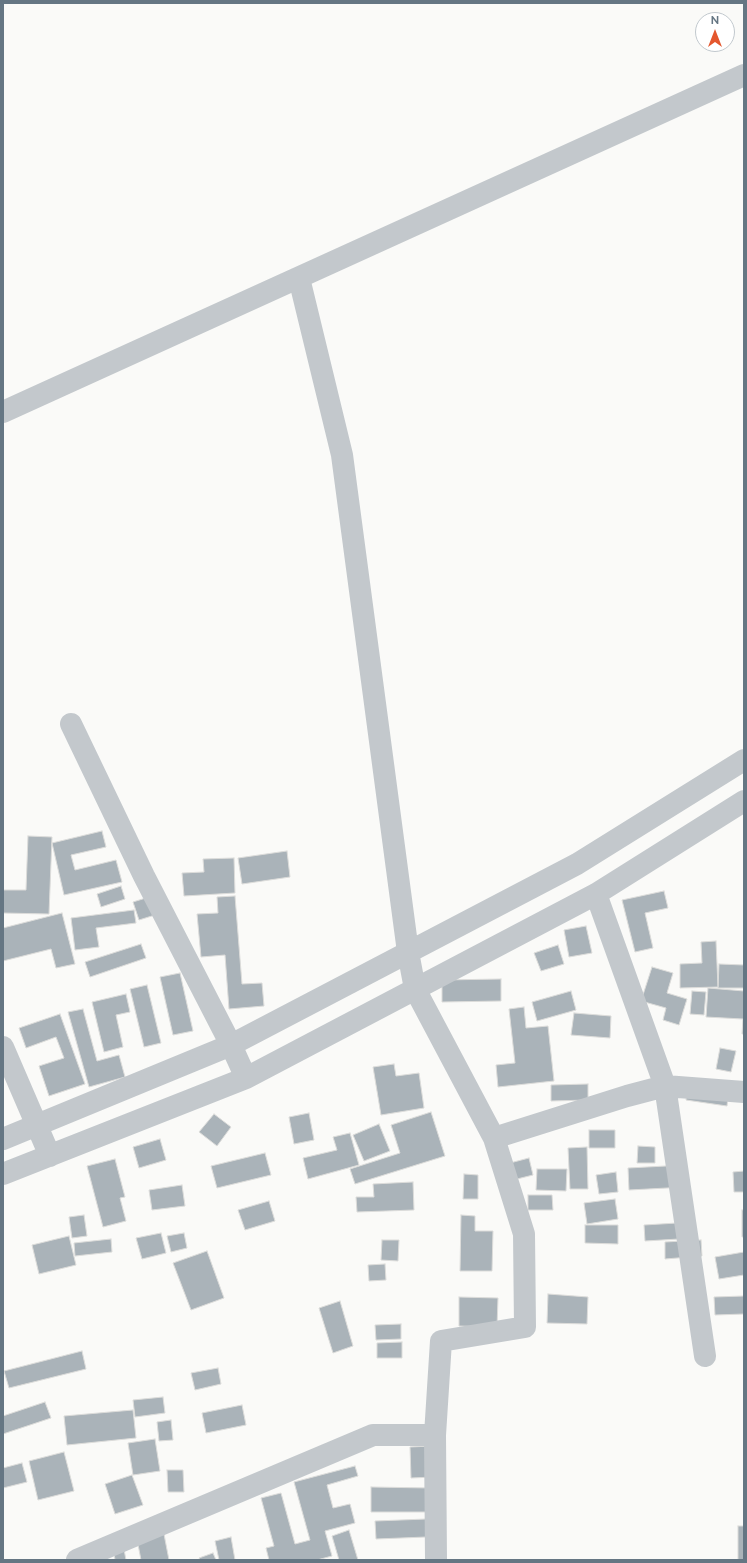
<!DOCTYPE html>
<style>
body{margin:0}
#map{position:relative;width:747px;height:1563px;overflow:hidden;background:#fafaf8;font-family:Raleway,sans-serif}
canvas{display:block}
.frame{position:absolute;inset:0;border:4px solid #657683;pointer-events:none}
.north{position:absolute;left:695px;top:12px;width:40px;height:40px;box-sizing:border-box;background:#fff;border:1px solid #c1c8cd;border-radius:50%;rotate:0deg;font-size:11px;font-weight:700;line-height:16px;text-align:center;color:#657683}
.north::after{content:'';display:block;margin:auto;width:14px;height:18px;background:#e4572e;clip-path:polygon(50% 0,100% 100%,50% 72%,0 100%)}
</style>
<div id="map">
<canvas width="747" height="1563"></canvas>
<div class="frame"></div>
<div class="north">N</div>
</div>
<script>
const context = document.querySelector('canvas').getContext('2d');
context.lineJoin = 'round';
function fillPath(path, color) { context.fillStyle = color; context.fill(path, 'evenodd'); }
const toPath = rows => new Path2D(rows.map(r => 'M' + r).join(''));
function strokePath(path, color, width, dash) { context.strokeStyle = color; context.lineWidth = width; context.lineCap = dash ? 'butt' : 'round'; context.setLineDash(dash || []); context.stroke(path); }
const building = toPath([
 [102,831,106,847,71,855,75,870,116,860,122,882,64,895,52,843,102,831],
 [28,836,52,837,49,914,3,913,3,890,26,890,28,836],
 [287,851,290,877,242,884,238,858,287,851],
 [234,858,235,893,184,896,182,873,204,872,203,859,234,858],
 [121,886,125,899,101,907,97,894,121,886],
 [664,891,668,908,645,913,653,948,635,952,622,900,664,891],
 [235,896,242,984,262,983,264,1006,229,1009,225,955,201,957,197,914,218,913,217,897,235,896],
 [149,897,155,915,139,920,133,902,149,897],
 [134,910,136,923,96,928,99,947,75,950,71,918,134,910],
 [62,913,75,964,56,968,51,949,3,961,3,928,62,913],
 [586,926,592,953,569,957,564,930,586,926],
 [716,941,718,987,680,988,680,964,702,963,701,942,716,941],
 [141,944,146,958,90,977,85,962,141,944],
 [558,945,564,964,541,971,534,953,558,945],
 [719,964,744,965,744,988,718,988,719,964],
 [652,967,673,973,667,993,687,999,679,1025,663,1020,666,1008,641,1001,652,967],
 [180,973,193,1031,173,1035,160,977,180,973],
 [501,979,501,1001,442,1002,442,980,501,979],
 [147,985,161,1043,144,1047,130,989,147,985],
 [708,988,744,991,744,1034,742,1034,743,1019,706,1017,708,988],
 [571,991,576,1010,537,1021,532,1002,571,991],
 [692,991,706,992,704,1015,690,1014,692,991],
 [126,994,130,1012,116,1015,123,1047,104,1052,92,1002,126,994],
 [524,1007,526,1028,548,1026,554,1081,498,1087,496,1065,515,1063,509,1009,524,1007],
 [83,1009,97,1061,119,1055,125,1077,89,1087,68,1012,83,1009],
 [574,1013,611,1016,610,1038,571,1035,574,1013],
 [60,1014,85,1084,49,1096,39,1066,64,1058,56,1037,26,1048,19,1028,60,1014],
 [720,1048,736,1051,731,1072,716,1069,720,1048],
 [394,1064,396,1076,419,1073,424,1108,381,1115,373,1067,394,1064],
 [689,1082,729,1088,727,1106,686,1100,689,1082],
 [588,1084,588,1100,551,1101,551,1085,588,1084],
 [431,1112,445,1156,355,1184,350,1169,400,1153,391,1125,431,1112],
 [309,1113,314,1140,294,1144,289,1117,309,1113],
 [214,1114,231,1127,217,1146,199,1132,214,1114],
 [379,1124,390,1151,364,1161,353,1135,379,1124],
 [589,1130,615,1130,615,1148,589,1148,589,1130],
 [350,1133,359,1165,308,1179,303,1158,337,1150,333,1137,350,1133],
 [160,1139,166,1160,139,1168,133,1147,160,1139],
 [638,1146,655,1147,655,1163,637,1163,638,1146],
 [587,1147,588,1189,570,1189,568,1148,587,1147],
 [265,1153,271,1175,217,1188,211,1166,265,1153],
 [529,1158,533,1175,513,1180,510,1163,529,1158],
 [115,1159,125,1197,120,1198,126,1221,103,1227,87,1166,115,1159],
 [685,1165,686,1187,629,1190,628,1168,685,1165],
 [537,1169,567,1169,566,1191,536,1190,537,1169],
 [744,1171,744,1192,734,1192,733,1172,744,1171],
 [616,1172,618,1192,599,1194,596,1175,616,1172],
 [464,1174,478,1175,478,1199,463,1199,464,1174],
 [413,1182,414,1210,357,1212,356,1197,374,1197,373,1184,413,1182],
 [182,1185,185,1206,152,1210,149,1190,182,1185],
 [528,1195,552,1195,553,1210,528,1210,528,1195],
 [615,1199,618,1219,587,1224,584,1203,615,1199],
 [269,1201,275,1221,245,1230,238,1210,269,1201],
 [742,1210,744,1210,744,1237,742,1237,742,1210],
 [84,1215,87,1236,72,1238,69,1217,84,1215],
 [461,1215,475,1216,475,1231,493,1231,492,1271,460,1271,461,1215],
 [694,1222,696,1238,645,1241,644,1225,694,1222],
 [585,1225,618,1225,618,1244,585,1243,585,1225],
 [161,1233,166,1253,142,1259,136,1238,161,1233],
 [184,1233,187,1248,171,1252,167,1236,184,1233],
 [69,1236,76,1265,39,1274,32,1245,69,1236],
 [111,1239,112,1252,75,1256,74,1243,111,1239],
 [382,1240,399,1240,398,1261,381,1260,382,1240],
 [701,1240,702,1256,665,1259,665,1242,701,1240],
 [207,1251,224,1298,191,1310,173,1263,207,1251],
 [744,1252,744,1275,719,1279,715,1257,744,1252],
 [385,1264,386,1280,369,1281,368,1265,385,1264],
 [548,1294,588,1297,587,1324,547,1323,548,1294],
 [744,1296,744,1314,715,1315,714,1297,744,1296],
 [459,1297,498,1298,497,1327,459,1326,459,1297],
 [340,1301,353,1346,333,1353,319,1308,340,1301],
 [401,1324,401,1339,376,1340,375,1325,401,1324],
 [402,1342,402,1358,377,1358,377,1343,402,1342],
 [82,1351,86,1369,9,1388,4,1371,82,1351],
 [218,1368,221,1384,195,1390,191,1373,218,1368],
 [163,1397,165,1413,135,1417,133,1400,163,1397],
 [45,1402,51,1418,3,1434,3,1416,45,1402],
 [242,1405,246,1425,206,1433,202,1413,242,1405],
 [133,1410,136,1438,67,1445,64,1416,133,1410],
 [171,1420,173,1440,159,1441,157,1422,171,1420],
 [155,1439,160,1471,133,1475,128,1443,155,1439],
 [432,1446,434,1477,411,1478,410,1447,432,1446],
 [64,1452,74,1491,38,1500,29,1461,64,1452],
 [22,1463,27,1482,3,1488,3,1468,22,1463],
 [355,1466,358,1476,327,1485,333,1508,350,1504,355,1523,325,1531,332,1556,317,1560,269,1560,266,1548,274,1546,261,1498,281,1493,295,1544,310,1540,294,1482,355,1466],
 [167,1470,183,1470,184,1492,168,1492,167,1470],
 [132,1475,143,1505,115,1514,105,1484,132,1475],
 [371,1487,430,1488,430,1512,371,1512,371,1487],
 [426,1519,426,1537,376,1539,375,1521,426,1519],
 [738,1526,744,1526,744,1560,738,1560,738,1526],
 [163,1529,169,1560,141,1560,136,1534,163,1529],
 [349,1530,358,1560,339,1560,332,1536,349,1530],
 [231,1537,235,1560,219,1560,215,1541,231,1537],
 [123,1544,126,1560,115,1560,113,1546,123,1544],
 [213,1553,216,1560,200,1560,199,1558,213,1553]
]);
const minor = toPath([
 [299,278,342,455,408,952,415,989,494,1138,524,1234,525,1327,441,1341,435,1435,436,1560],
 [3,412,744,75],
 [71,724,144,876,231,1045,246,1078],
 [596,894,665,1086,705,1356],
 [3,1047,50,1156],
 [494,1138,627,1096,665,1086,744,1092],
 [3,1139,231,1045,577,864,744,760],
 [3,1174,246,1078,596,894,744,801],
 [77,1560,373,1435,435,1435]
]);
fillPath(building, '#aab3b9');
strokePath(building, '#dcdcda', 1);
strokePath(minor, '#c3c8cc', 22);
</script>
